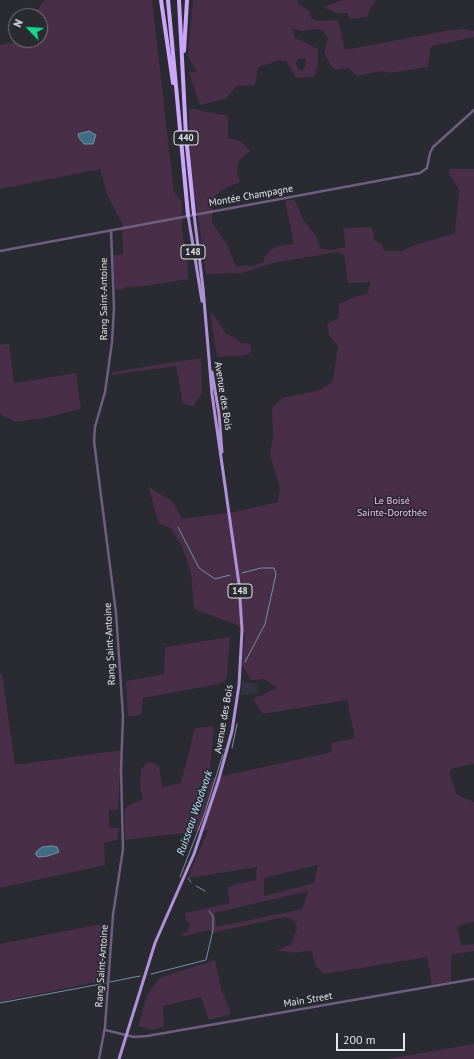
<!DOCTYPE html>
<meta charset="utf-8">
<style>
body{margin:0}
#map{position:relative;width:474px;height:1059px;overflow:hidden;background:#292a32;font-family:"PT Sans",sans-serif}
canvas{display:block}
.north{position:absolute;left:8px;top:8px;width:40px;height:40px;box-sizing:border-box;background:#292a32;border:1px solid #74757c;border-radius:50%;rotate:295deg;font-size:11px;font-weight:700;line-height:16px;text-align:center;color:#e5e6eb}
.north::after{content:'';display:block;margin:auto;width:14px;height:18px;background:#18d989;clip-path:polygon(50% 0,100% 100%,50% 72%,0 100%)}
.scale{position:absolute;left:336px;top:1033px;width:69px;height:18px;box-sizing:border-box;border:2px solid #e5e6eb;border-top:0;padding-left:5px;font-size:12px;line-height:14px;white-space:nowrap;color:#e5e6eb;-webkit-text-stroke:3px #292a32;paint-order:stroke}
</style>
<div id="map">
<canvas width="474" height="1059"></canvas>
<div class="north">N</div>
<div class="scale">200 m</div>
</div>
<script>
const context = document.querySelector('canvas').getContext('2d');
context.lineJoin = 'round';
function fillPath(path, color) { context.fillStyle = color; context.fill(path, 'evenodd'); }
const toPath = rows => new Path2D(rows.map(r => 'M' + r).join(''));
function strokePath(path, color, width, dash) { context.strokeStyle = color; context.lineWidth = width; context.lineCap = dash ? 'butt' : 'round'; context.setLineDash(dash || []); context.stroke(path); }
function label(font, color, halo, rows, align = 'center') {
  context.font = font + ' "PT Sans",sans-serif'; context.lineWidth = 3.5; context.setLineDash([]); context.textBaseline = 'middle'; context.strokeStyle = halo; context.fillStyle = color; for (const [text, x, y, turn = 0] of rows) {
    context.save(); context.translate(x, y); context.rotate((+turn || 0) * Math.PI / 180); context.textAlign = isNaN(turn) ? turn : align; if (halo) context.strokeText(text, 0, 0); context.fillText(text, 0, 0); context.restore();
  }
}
const built = toPath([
 [242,681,258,684,257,694,241,695]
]);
const green = toPath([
 [44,0,152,0,174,192,182,202,182,227,189,279,145,286,128,287,121,290,115,289,113,255,123,254,122,223,107,194,100,169,0,189,0,45,13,43,16,40,40,40,40,16,34,16],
 [193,0,298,0,298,4,309,11,311,18,317,21,338,20,345,50,450,30,464,29,474,31,474,37,432,46,430,50,428,67,389,73,381,71,357,76,348,68,336,70,331,66,324,52,328,38,323,31,318,29,302,31,293,29,294,37,318,49,318,65,314,77,296,78,286,61,280,60,258,67,255,85,236,86,226,99,200,105,189,73,197,71,192,65,188,54],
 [305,58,306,64,302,72,297,68,296,63,298,59],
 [343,0,376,0,370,9,367,17,350,19,347,13,337,13,323,7],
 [189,108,228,116,228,138,240,141,251,151,246,154,238,162,237,171,240,182,222,190,216,195,213,208,212,223,227,244,236,267,247,265,250,267,264,262,264,258,270,250,278,246,294,244,285,201,294,199,304,221,316,236,320,248,330,250,346,247,343,228,372,227,375,241,381,243,384,251,401,251,418,244,455,233,459,190,449,174,450,169,474,169,474,764,453,768,449,773,457,795,474,802,474,922,460,925,457,928,462,946,474,944,474,951,451,955,451,982,432,984,427,957,324,974,315,965,311,950,295,953,276,950,291,945,297,928,295,922,290,918,284,917,212,933,209,930,181,937,182,934,188,931,190,923,186,921,185,913,230,903,227,888,237,884,256,880,257,867,189,878,191,870,208,830,125,840,125,808,143,799,140,786,141,770,148,761,159,766,162,787,181,783,195,728,214,726,209,779,332,752,331,743,355,738,347,700,263,714,253,699,277,688,265,679,251,680,242,665,245,633,237,625,194,609,191,573,183,549,171,528,159,524,148,486,173,502,182,519,234,512,278,502,280,488,270,455,273,436,272,408,282,398,320,390,333,381,338,346,329,335,327,324,339,318,339,304,357,296,367,294,371,282,348,283,344,255,337,252,273,263,242,273,206,274,190,161],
 [318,865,314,883,264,896,264,878],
 [308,891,302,909,216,927,215,913],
 [210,314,213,314,226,334,236,338,241,343,250,344,252,352,245,355,217,357],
 [9,343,14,383,76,373,81,409,44,418,16,422,4,417,0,413,0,345],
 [201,358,202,392,194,406,183,404,176,366,112,375,112,372],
 [230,637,227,675,225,681,219,684,143,698,141,715,128,716,126,681,164,674,165,647],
 [2,674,15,765,121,750,118,810,109,810,109,827,119,828,117,840,104,843,105,865,0,888,0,675],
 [101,924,101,981,0,1002,0,944],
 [215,960,221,988,231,1014,209,1020,201,997,163,1006,164,1027,151,1030,138,1026,147,995,159,978],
 [474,1044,474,1059,387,1059]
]);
const water = toPath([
 [89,131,96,135,93,144,84,144,79,138,78,134,89,131],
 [52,846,57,847,59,852,48,856,38,857,36,855,36,852,42,847,52,846]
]);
const stream = toPath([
 [178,527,199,568,215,579,230,575],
 [242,573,261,568,274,568,276,574,265,624,245,662],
 [232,748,237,724],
 [224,750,224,749],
 [180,877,204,815,223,754],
 [188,878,191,882],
 [196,886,205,891],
 [151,974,206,960,213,930,213,916,209,911],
 [110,982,140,976],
 [0,1003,106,983]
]);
const tertiary = toPath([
 [0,251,420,173,427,168,430,153,433,147,474,110],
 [105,1030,134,1037,147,1036,474,979],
 [99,1059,105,1027,113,915,123,849,121,770,123,716,116,613,94,441,95,427,105,392,112,342,114,308,111,230]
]);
const primary = toPath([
 [188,215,202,301],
 [212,372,219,414,222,452],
 [119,1059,155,943,194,854,218,782,232,731,239,685,242,630,239,584,212,394,203,288,194,214]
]);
const motorway = toPath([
 [161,0,173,83],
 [168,0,188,215],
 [179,0,186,136,194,214],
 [184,51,187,0]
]);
const shields = [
 [186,138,24],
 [193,252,24],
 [240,591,24]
];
const shieldNames = [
 ["440",186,138],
 ["148",193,252],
 ["148",240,591]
];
const streetNames = [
 ["Montée Champagne",251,196,-10],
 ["Rang Saint-Antoine",104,299,-90],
 ["Avenue des Bois",223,396,81],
 ["Rang Saint-Antoine",110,644,-93],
 ["Avenue des Bois",224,719,-80],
 ["Rang Saint-Antoine",102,966,-86],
 ["Main Street",308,1000,-10]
];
const parkNames = [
 ["Le Boisé",392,501],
 ["Sainte-Dorothée",392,513]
];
const waterNames = [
 ["Ruisseau Woodwork",195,813,-71]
];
fillPath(built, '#323340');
fillPath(green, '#492e47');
fillPath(water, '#3f6e84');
strokePath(water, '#7192a3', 1);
strokePath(stream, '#7192a3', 1);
strokePath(tertiary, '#6e5f81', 2.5);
strokePath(primary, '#b091d6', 3);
strokePath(motorway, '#cba5f8', 4);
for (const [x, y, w] of shields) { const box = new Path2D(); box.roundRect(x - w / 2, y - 7, w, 14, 3); context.fillStyle = '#292a32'; context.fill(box); strokePath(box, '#e5e6eb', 1); }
label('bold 9px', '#e5e6eb', null, shieldNames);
label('10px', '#e5e6eb', '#292a32', streetNames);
label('10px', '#f4bcef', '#292a32', parkNames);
label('italic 11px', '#bce8ff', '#292a32', waterNames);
</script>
